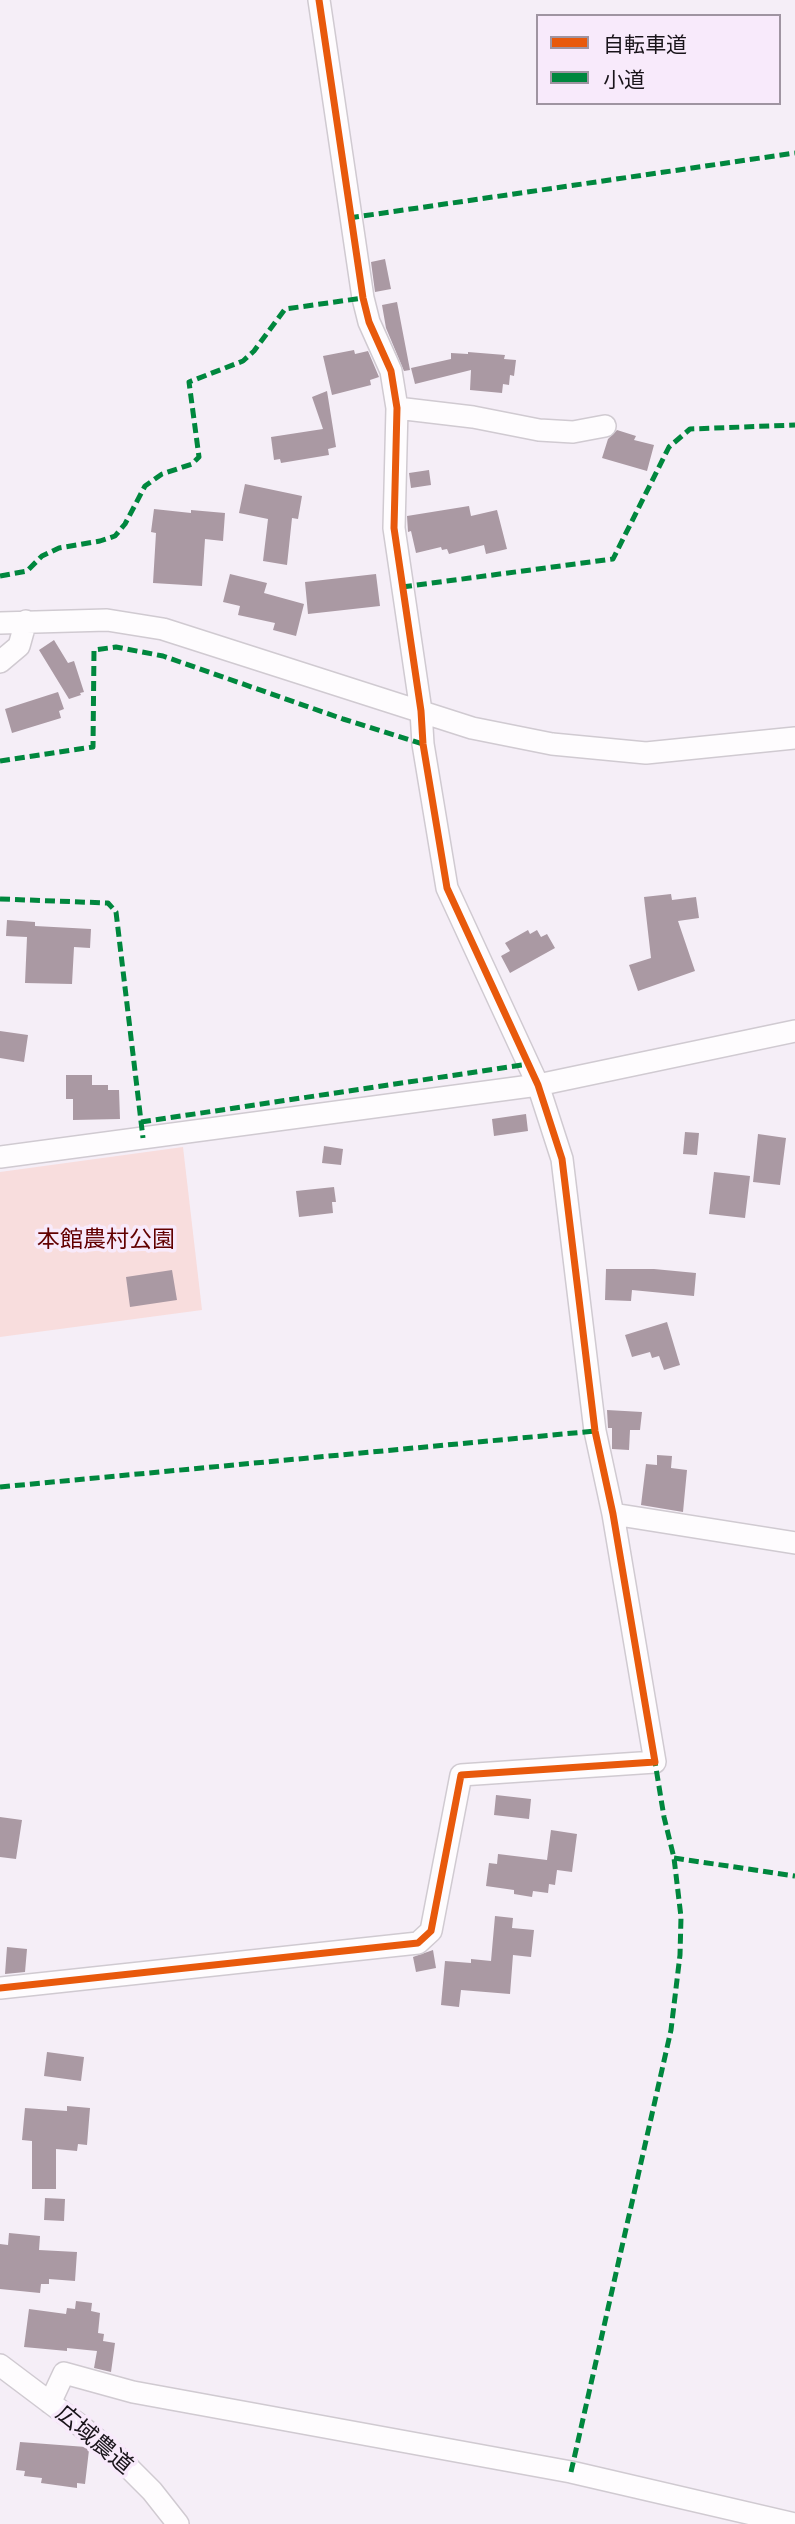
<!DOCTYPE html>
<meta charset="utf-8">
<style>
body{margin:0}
#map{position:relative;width:795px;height:2524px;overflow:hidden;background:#f5eef7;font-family:Montserrat,"Noto Sans JP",sans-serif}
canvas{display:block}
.legend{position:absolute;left:536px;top:14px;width:245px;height:91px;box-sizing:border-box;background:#f8eafb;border:2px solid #9f94a1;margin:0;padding:9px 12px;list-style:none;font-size:21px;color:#19141a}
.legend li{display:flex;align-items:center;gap:14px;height:35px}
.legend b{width:35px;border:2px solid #9f94a1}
</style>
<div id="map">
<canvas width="795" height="2524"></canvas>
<ul class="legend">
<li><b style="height:9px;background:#e8590c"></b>自転車道</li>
<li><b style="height:9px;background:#00873e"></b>小道</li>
</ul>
</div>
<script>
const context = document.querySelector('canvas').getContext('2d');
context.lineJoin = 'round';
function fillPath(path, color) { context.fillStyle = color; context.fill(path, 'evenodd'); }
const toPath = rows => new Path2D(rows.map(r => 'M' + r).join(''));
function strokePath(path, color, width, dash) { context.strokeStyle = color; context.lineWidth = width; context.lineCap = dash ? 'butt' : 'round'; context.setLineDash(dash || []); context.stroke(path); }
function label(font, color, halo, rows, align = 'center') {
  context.font = font + ' Montserrat,"Noto Sans JP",sans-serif'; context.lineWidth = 7; context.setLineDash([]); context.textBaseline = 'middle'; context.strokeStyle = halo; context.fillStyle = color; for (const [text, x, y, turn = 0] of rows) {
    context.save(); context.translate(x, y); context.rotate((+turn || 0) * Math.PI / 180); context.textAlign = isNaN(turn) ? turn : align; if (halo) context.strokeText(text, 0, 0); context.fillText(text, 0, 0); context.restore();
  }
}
const green = toPath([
 [183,1147,202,1310,0,1337,0,1172]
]);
const building = toPath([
 [385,259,391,289,375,292,371,262],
 [397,302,410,370,404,371,386,328,382,305],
 [354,350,355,354,368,351,379,377,370,380,371,385,332,395,323,356],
 [468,352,505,355,504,359,516,360,514,376,510,375,509,385,503,384,502,393,470,390,471,370,415,384,411,368,451,359,451,353,468,354],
 [327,391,336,447,328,449,329,455,281,463,280,459,274,460,271,437,323,429,312,397],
 [617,430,636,436,634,440,654,445,647,471,602,458,608,439],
 [429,470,431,485,411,488,409,473],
 [245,484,302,496,298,519,292,518,287,565,263,561,268,519,239,513],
 [469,506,471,516,497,510,507,549,486,554,484,545,449,554,447,549,442,550,441,547,416,553,411,531,408,532,407,516],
 [154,509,191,513,191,510,225,513,223,541,205,539,202,586,153,583,156,533,151,532],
 [230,574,267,583,264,593,304,604,296,636,273,630,275,623,238,615,240,606,223,602],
 [376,574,380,606,308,614,305,582],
 [54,640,68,663,74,661,84,692,80,693,81,695,69,699,39,650],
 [58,692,64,709,59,711,61,718,12,733,5,709],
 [671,894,672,900,696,897,699,918,678,921,695,971,638,991,629,965,651,958,644,897],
 [7,920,35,922,35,926,91,929,90,948,74,947,72,984,25,983,27,937,6,936],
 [528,930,530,934,537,930,541,937,547,934,555,948,510,973,501,956,510,951,505,943],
 [0,1031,28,1035,24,1062,0,1058],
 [66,1075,92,1075,92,1085,108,1085,108,1090,119,1090,120,1119,73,1120,73,1099,66,1099],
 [526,1114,528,1131,494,1136,492,1119],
 [685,1132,699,1133,697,1155,683,1154],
 [758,1134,786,1138,780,1185,753,1182],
 [324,1146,343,1149,341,1165,322,1163],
 [714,1172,750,1176,745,1218,709,1214],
 [334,1187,336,1202,332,1202,333,1213,299,1217,296,1191],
 [606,1269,654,1269,696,1273,694,1296,632,1290,631,1301,605,1300],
 [172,1270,177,1300,130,1307,126,1277],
 [667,1322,680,1365,664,1370,659,1356,652,1358,650,1352,632,1357,625,1335],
 [607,1410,642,1412,640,1430,630,1430,629,1450,612,1449,612,1428,608,1428],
 [657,1455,672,1456,671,1468,687,1470,683,1512,641,1505,646,1464,657,1465],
 [496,1795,531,1799,529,1819,494,1815],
 [0,1817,22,1820,16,1859,0,1857],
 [551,1830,577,1834,572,1872,557,1870,555,1885,549,1884,548,1893,533,1891,532,1897,514,1894,514,1890,486,1886,489,1863,497,1864,498,1854,547,1860],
 [495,1916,513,1918,512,1928,534,1930,531,1957,513,1955,510,1994,461,1990,459,2007,441,2005,445,1961,471,1963,471,1959,491,1961],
 [7,1947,27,1949,25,1972,5,1974],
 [433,1950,436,1968,416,1972,413,1957],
 [47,2052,84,2057,81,2081,44,2076],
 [67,2106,90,2108,87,2145,78,2144,77,2151,56,2149,56,2189,32,2189,32,2141,22,2140,25,2108,67,2111],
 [45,2198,65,2199,64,2221,44,2220],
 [9,2233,40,2236,39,2250,77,2252,75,2281,49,2279,49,2284,41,2284,40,2293,0,2289,0,2244,8,2245],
 [76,2301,92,2303,91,2311,100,2313,98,2333,104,2334,103,2341,115,2343,111,2372,94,2368,97,2351,67,2348,67,2351,24,2347,29,2309,66,2314,67,2308,75,2309],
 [20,2442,86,2447,89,2450,85,2484,77,2483,77,2488,41,2483,42,2478,24,2476,25,2471,16,2470]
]);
const minor = toPath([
 [397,408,473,417,539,430,573,432,605,426],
 [0,623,107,620,163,629,472,728,552,744,646,753,795,738],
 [0,662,19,646,26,621],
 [0,1157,538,1085,795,1031],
 [613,1514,795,1543],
 [0,1988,418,1943,431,1931,461,1775,655,1762,613,1514,595,1431,562,1159,538,1085,447,888,423,744,421,711,394,528,397,408,391,371,369,322,363,298,319,0],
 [0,2365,81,2426,121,2460,152,2491,178,2524],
 [50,2403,64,2373,133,2392,571,2472,795,2524]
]);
const quiet = toPath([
 [349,218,795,153],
 [0,576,27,571,42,556,59,548,100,541,115,536,125,524,145,486,162,474,192,464,199,457,189,382,243,361,254,351,285,309,363,298],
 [402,587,613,559,669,447,690,429,795,425],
 [0,761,93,747,94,650,116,647,163,656,343,719,423,744],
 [0,899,108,903,116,912,143,1138],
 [141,1122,529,1064],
 [0,1487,595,1431],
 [674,1858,795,1876],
 [571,2472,671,2030,680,1955,681,1917,674,1858,664,1817,655,1762]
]);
const cycleway = toPath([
 [0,1988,418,1943,431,1931,461,1775,655,1762,613,1514,595,1431,562,1159,538,1085,447,888,423,744,421,711,394,528,397,408,391,371,369,322,363,298,319,0]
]);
const parkNames = [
 ["本館農村公園",106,1240]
];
const streetNames = [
 ["広域農道",94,2440,40]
];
fillPath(green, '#f8dddd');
fillPath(building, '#aa99a3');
strokePath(minor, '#d0cad1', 24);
strokePath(minor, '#fefcfe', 21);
strokePath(quiet, '#00873e', 5, [10, 5]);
strokePath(cycleway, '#e8590c', 7);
label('23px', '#620000', '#f8eafb', parkNames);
label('23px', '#19141a', '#f8eafb', streetNames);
</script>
